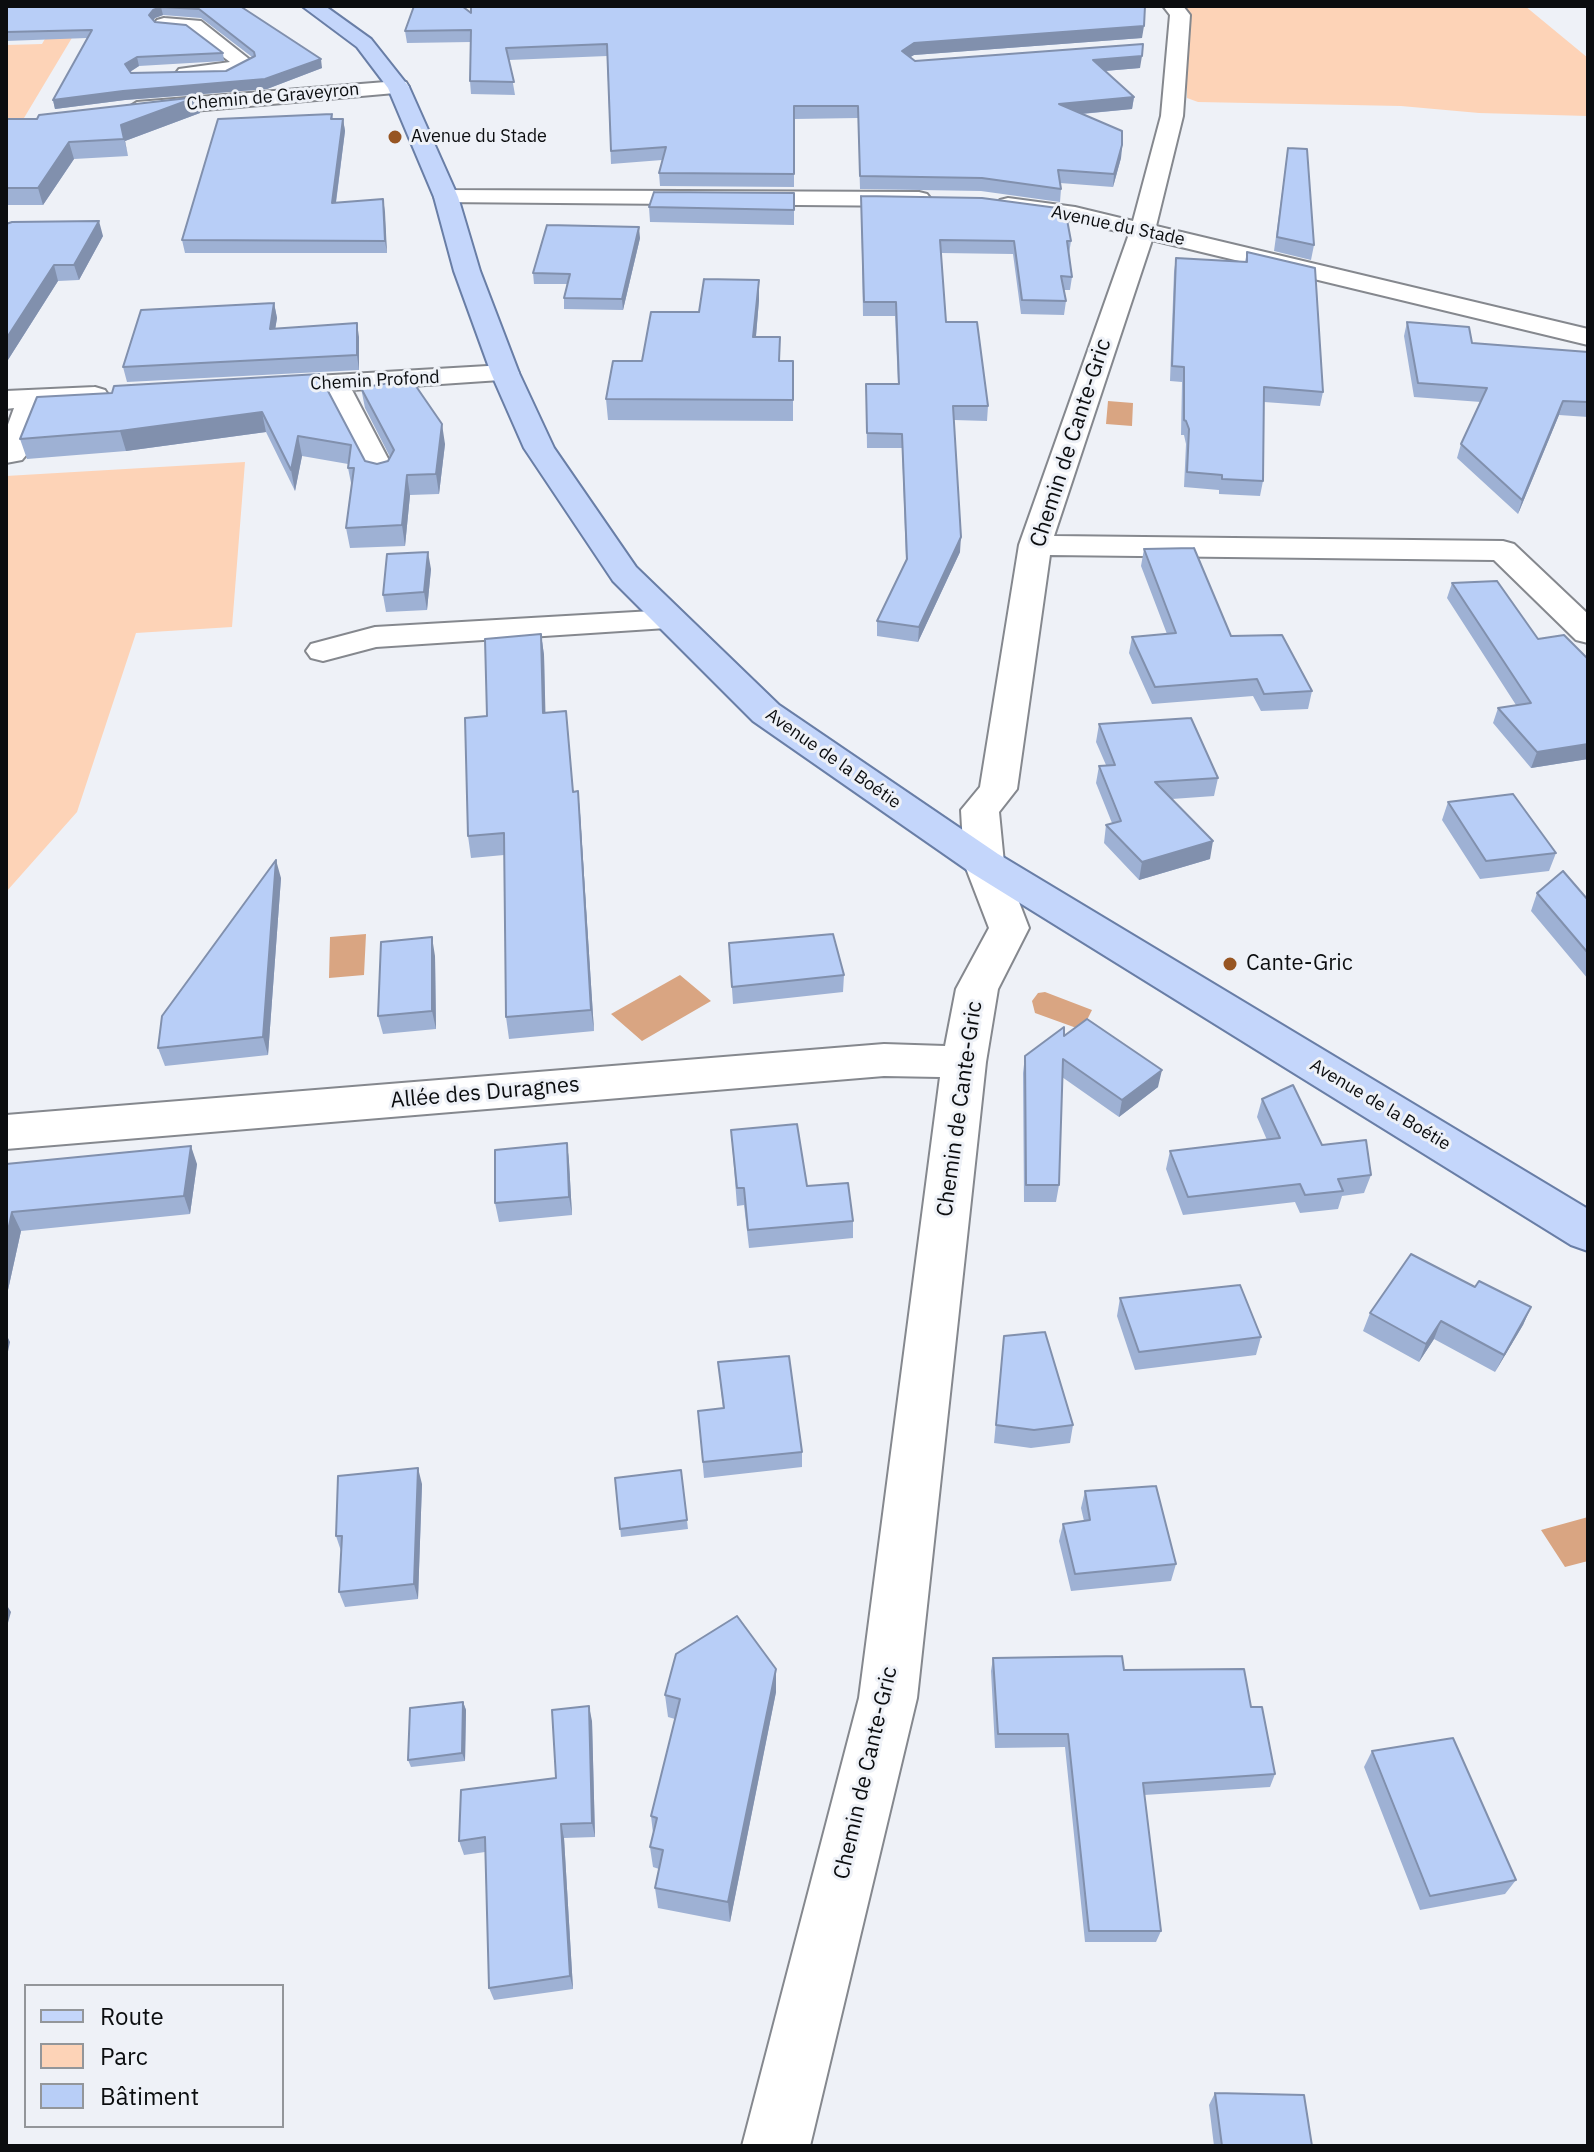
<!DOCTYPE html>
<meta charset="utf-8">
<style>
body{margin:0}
#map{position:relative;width:1594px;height:2152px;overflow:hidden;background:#eef1f7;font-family:"IBM Plex Sans",sans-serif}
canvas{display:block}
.frame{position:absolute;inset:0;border:8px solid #0b0d0f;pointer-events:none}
.legend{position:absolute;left:24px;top:1984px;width:260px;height:144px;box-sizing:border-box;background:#eef1f7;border:2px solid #93969a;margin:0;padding:10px 14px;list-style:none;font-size:24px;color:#0b0d0f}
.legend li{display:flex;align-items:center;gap:16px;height:40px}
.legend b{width:40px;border:2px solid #93969a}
</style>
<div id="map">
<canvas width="1594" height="2152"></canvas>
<div class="frame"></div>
<ul class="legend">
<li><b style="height:10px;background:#c4d6fb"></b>Route</li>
<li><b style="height:22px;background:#fdd3b7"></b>Parc</li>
<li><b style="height:22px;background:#b8cef7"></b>Bâtiment</li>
</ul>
</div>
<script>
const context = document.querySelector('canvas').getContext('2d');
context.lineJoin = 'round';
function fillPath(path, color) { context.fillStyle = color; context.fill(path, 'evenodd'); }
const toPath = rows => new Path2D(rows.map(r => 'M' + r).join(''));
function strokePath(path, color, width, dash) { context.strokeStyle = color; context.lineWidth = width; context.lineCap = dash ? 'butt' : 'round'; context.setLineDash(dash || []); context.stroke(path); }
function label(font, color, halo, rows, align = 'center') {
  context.font = font + ' "IBM Plex Sans",sans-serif'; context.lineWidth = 6; context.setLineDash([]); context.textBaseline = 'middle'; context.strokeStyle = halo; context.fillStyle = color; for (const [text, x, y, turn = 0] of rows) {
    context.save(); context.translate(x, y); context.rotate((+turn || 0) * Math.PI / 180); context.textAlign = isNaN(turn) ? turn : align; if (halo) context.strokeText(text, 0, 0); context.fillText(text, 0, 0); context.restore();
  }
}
const green = toPath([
 [64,6,91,6,21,123,6,124,6,45,42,44],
 [1179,6,1525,6,1588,58,1588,116,1479,113,1401,106,1198,102,1187,98,1185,14],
 [245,462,232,627,136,633,77,812,6,892,6,476]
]);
const water = toPath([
 [1108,401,1133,403,1132,426,1106,424],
 [366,934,364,975,329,978,330,937],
 [680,975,711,1001,642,1041,611,1014],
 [1045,992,1092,1010,1082,1030,1035,1013,1032,1001,1038,993],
 [1588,1517,1588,1561,1565,1567,1541,1530]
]);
const minor = toPath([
 [1163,6,1183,6,1190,15,1183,116,1156,226,1588,329,1588,345,1152,240,1054,536,1503,541,1514,544,1588,614,1588,643,1576,640,1494,560,1050,555,1017,789,999,812,1004,863,1029,928,998,989,986,1062,917,1698,810,2146,742,2146,859,1698,940,1077,884,1076,6,1149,6,1115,884,1044,945,1046,956,989,989,928,964,863,961,810,980,787,1019,545,1129,234,1075,221,1008,212,1000,210,996,205,1000,200,1008,198,1075,207,1133,221,1161,116,1170,15,1163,6],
 [164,18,201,21,254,63,251,67,228,77,179,77,176,73,179,69,230,62,189,31,157,28,154,24,157,20,164,18],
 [398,81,406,82,409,87,406,92,137,116,126,109,137,102,398,81],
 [446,190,919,192,927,194,931,199,927,204,919,206,438,202,434,197,438,192,446,190],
 [505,365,515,367,519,373,515,379,352,390,395,472,391,478,380,481,369,478,365,472,325,392,264,395,254,393,250,387,254,381,264,379,505,365],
 [95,387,105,390,109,396,105,402,43,407,27,454,22,460,6,463,6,430,14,408,6,409,6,391,95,387],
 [670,610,682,613,687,620,682,627,376,647,323,661,311,658,306,651,311,644,375,627,670,610]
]);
const major = toPath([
 [302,6,325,6,371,39,409,87,458,197,480,271,519,373,554,448,636,567,779,705,998,854,1588,1209,1588,1251,1571,1245,970,872,753,721,613,581,524,448,491,373,454,271,434,197,388,88,357,47,302,6]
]);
const wall = toPath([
 [6,6,240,6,322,68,267,89,125,100,55,109,53,100,87,38,6,41],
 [163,15,201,18,252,57,226,71,131,73,130,72,139,66,224,61,223,53,155,22,153,20,155,18],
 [471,13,1142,38,914,55,910,57,915,61,1140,68,1105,71,1134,97,1132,109,1082,114,1122,145,1121,158,1113,187,1060,183,1061,189,1060,202,981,191,860,189,858,118,794,119,794,187,660,186,659,173,662,160,611,164,607,56,509,60,515,95,471,94,470,81,471,42,407,43,405,31],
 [197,97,200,113,125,141,128,156,74,159,43,205,6,205,6,119,37,119],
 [332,114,333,119,343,119,345,131,336,203,383,199,387,253,185,253,182,240],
 [1288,148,1314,245,1311,260,1274,251],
 [794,193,794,225,650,222,649,207],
 [861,196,1071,241,1069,254,1072,277,1070,290,1064,290,1066,301,1064,315,1021,314,1013,254,941,253,946,322,988,406,987,421,954,420,960,552,918,642,877,636,877,621,906,561,902,448,867,448,866,384,898,384,895,316,863,316],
 [6,224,103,236,79,280,58,281,6,363],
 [640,238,623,310,564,309,564,298,567,284,534,284,533,273],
 [1247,252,1323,392,1320,406,1264,402,1263,481,1260,496,1219,494,1219,490,1184,487,1186,444,1184,435,1181,435,1182,382,1170,381,1174,272,1176,258,1245,262],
 [759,300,756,337,780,361,793,361,793,421,608,420,606,399,699,312],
 [274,303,277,318,275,329,359,337,359,370,127,382,123,367],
 [1407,322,1472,343,1588,352,1588,417,1559,415,1518,514,1457,458,1461,444,1481,402,1414,397,1404,336],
 [319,374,365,461,377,464,388,461,390,457,365,408,361,388,445,444,439,494,410,495,405,546,350,548,346,528,352,488,348,468,348,464,302,456,295,491,266,432,126,451,27,459,20,439,112,393],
 [1144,549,1231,636,1312,691,1308,709,1261,711,1253,696,1152,704,1129,653,1132,637,1167,634,1141,566],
 [431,569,427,610,386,612,383,595],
 [1452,583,1538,639,1588,659,1588,759,1531,768,1493,723,1498,708,1516,705,1447,598],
 [541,634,544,655,545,712,580,813,594,1031,509,1039,506,1017,504,855,471,858,468,836,487,716],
 [1099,724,1218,778,1214,796,1172,799,1210,859,1139,880,1104,843,1106,825,1112,823,1096,783,1099,766,1106,765,1096,742],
 [1448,802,1556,853,1549,871,1480,879,1442,820],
 [281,878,268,1055,165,1066,158,1048],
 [1537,893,1588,900,1588,979,1531,911],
 [729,943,844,975,843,992,733,1004],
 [435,956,436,1029,383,1034,378,1016],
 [1064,1036,1158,1087,1119,1117,1062,1077,1059,1185,1056,1202,1024,1202,1023,1073,1025,1056],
 [1262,1099,1322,1145,1371,1175,1364,1193,1342,1196,1338,1209,1300,1213,1295,1202,1183,1215,1166,1169,1170,1151,1267,1140,1257,1117],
 [731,1130,853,1221,853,1238,749,1248,744,1205,737,1206],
 [567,1143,569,1162,572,1215,499,1222,495,1203],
 [6,1164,197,1164,190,1214,21,1231,6,1299],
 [1475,1287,1531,1307,1523,1325,1495,1372,1434,1339,1419,1362,1363,1331,1370,1313],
 [1120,1298,1261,1337,1256,1355,1135,1370,1117,1316],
 [1004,1336,1073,1425,1070,1443,1031,1448,994,1443],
 [718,1362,802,1452,802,1467,704,1478,698,1411,723,1408],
 [681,1470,688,1529,621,1537,615,1478],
 [422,1484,418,1599,345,1607,339,1592,341,1551,336,1536],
 [1085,1491,1176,1564,1171,1581,1071,1591,1059,1541,1063,1524,1084,1521,1081,1508],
 [993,1658,1124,1670,1251,1707,1275,1774,1270,1787,1144,1795,1161,1931,1156,1942,1085,1942,1065,1747,995,1748,991,1671],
 [776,1692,730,1922,658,1908,655,1888,659,1869,653,1867,650,1847,653,1833,651,1816,675,1719,668,1717,665,1695],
 [463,1702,466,1710,465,1761,411,1767,408,1760],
 [592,1721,595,1837,564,1838,573,1989,494,2000,489,1988,485,1852,464,1855,459,1841,556,1778],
 [1372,1751,1516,1880,1505,1894,1420,1910,1364,1767],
 [1215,2093,1312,2146,1214,2146,1209,2105]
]);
const shadedWall = toPath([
 [161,7,163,15,155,18,151,24,149,15,153,10],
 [1144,26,1142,38,914,55,901,63,902,51,914,43],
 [1142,56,1140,68,1092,72,1093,60],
 [137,57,139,66,128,73,125,64],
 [321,59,322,68,267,89,125,100,55,109,53,100],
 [197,97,200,113,125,141,128,156,121,125],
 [1134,97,1132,109,1058,116,1059,104],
 [343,119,345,131,334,216,332,203],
 [69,142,74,159,43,205,38,188],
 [1122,145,1121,158,1113,187,1114,174],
 [383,199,385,212,387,253,385,241],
 [99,221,103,236,79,280,74,265],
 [639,227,640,238,623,310,622,299],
 [54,265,58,281,6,363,6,339],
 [759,280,759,300,754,358,753,337],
 [274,303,277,318,273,343,270,329],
 [357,323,359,337,359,370,357,355],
 [1563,401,1559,415,1518,514,1522,500],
 [262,412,266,432,126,451,120,431],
 [442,424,445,444,439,494,436,474],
 [298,436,302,456,295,491,291,470],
 [407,475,410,495,405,546,402,525],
 [961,537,960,552,918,642,919,627],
 [428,552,431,569,427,610,424,592],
 [541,634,544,655,546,734,543,713],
 [1588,744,1588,759,1531,768,1537,752],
 [578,791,580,813,594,1031,591,1010],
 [1213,841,1210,859,1139,880,1142,862],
 [276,860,281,878,268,1055,263,1037],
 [432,937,435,956,436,1029,432,1011],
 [1162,1070,1158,1087,1119,1117,1122,1100],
 [567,1143,569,1162,572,1215,569,1197],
 [191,1146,197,1164,190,1214,184,1196],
 [12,1212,21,1231,6,1299,6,1240],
 [1531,1307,1523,1325,1495,1372,1504,1355],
 [1441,1321,1434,1339,1419,1362,1426,1344],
 [6,1334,10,1342,6,1361],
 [418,1468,422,1484,418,1599,414,1584],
 [6,1604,11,1612,6,1630],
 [776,1669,776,1692,730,1922,728,1902],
 [463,1702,466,1710,465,1761,462,1753],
 [589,1706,592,1721,595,1837,592,1823],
 [561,1824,564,1838,573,1989,570,1976]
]);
const building = toPath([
 [6,6,240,6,321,59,265,79,123,91,53,100,92,30,6,32,6,6],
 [161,7,199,9,254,52,255,56,226,71,131,73,125,64,137,57,223,53,186,25,155,22,149,15,153,10,161,7],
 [414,6,462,6,471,13,471,6,1145,6,1144,26,914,43,902,51,915,61,1143,44,1142,56,1093,60,1134,97,1059,104,1122,131,1122,145,1114,174,1058,170,1061,189,982,178,860,176,858,106,794,106,794,174,659,173,666,147,611,151,607,44,506,48,514,82,470,81,471,30,405,31,414,6],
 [197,97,121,125,124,139,69,142,38,188,6,188,6,119,37,119,39,115,197,97],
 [332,114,331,119,343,119,332,203,383,199,385,241,182,240,218,119,332,114],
 [1288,148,1307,149,1314,245,1277,237,1288,148],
 [654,192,794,193,794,210,649,207,654,192],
 [861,196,982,198,1065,209,1071,241,1067,241,1072,277,1061,276,1066,301,1022,300,1014,241,940,240,946,322,977,322,988,406,953,406,961,537,919,627,877,621,907,559,902,434,867,433,866,384,899,384,896,302,864,302,861,196],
 [99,221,74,265,54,265,6,339,6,224,12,222,99,221],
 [547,225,639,227,622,299,564,298,570,274,533,273,547,225],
 [1247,252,1315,268,1323,392,1264,387,1263,481,1222,479,1222,475,1187,472,1189,429,1186,421,1184,420,1184,367,1172,366,1176,258,1247,262,1247,252],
 [704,279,759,280,753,337,780,337,779,361,793,361,793,400,606,399,613,361,642,361,651,312,699,312,704,279],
 [274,303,270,329,357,323,357,355,123,367,141,310,274,303],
 [1407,322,1469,327,1472,343,1588,352,1588,402,1563,401,1522,500,1461,444,1487,388,1418,383,1407,322],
 [319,374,365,461,377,464,388,461,394,450,361,388,411,379,442,424,436,474,407,475,402,525,346,528,354,468,348,468,351,445,298,436,291,470,262,412,120,431,20,439,37,397,112,393,114,386,319,374],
 [1194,548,1231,636,1282,635,1312,691,1264,694,1257,679,1155,687,1132,637,1176,633,1144,549,1194,548],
 [428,552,424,592,383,595,387,554,428,552],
 [1497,581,1538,639,1564,635,1588,659,1588,744,1537,752,1498,708,1531,703,1452,583,1497,581],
 [541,634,543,713,566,711,573,792,578,791,591,1010,506,1017,504,833,468,836,465,718,487,716,485,639,541,634],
 [1191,718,1218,778,1155,782,1213,841,1142,862,1106,825,1121,821,1099,766,1115,765,1099,724,1191,718],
 [1513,794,1556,853,1486,861,1448,802,1513,794],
 [276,860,263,1037,158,1048,162,1016,276,860],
 [1563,871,1588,900,1588,953,1537,893,1563,871],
 [833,934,844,975,732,987,729,943,833,934],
 [432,937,432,1011,378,1016,381,942,432,937],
 [1087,1019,1162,1070,1122,1100,1063,1059,1059,1185,1026,1185,1025,1056,1064,1027,1064,1036,1087,1019],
 [1293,1085,1322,1145,1366,1140,1371,1175,1338,1179,1343,1191,1305,1195,1300,1184,1188,1197,1170,1151,1280,1138,1262,1099,1293,1085],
 [797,1124,807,1186,848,1183,853,1221,748,1230,744,1188,737,1188,731,1130,797,1124],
 [567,1143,569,1197,495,1203,495,1150,567,1143],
 [191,1146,184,1196,12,1212,6,1240,6,1164,191,1146],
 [1411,1254,1475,1287,1479,1281,1531,1307,1504,1355,1441,1321,1426,1344,1370,1313,1411,1254],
 [1240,1285,1261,1337,1139,1352,1120,1298,1240,1285],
 [1045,1332,1073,1425,1034,1430,996,1425,1004,1336,1045,1332],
 [789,1356,802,1452,703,1462,698,1411,724,1408,718,1362,789,1356],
 [418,1468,414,1584,339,1592,342,1536,336,1536,338,1476,418,1468],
 [681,1470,687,1520,620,1529,615,1478,681,1470],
 [1156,1486,1176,1564,1075,1574,1063,1524,1090,1520,1085,1491,1156,1486],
 [737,1616,776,1669,728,1902,655,1888,663,1850,650,1847,657,1818,651,1816,680,1699,665,1695,676,1654,737,1616],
 [1122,1656,1124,1670,1244,1669,1251,1707,1262,1707,1275,1774,1143,1783,1161,1931,1089,1931,1068,1734,998,1734,993,1658,1122,1656],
 [463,1702,462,1753,408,1760,410,1708,463,1702],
 [589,1706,592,1823,561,1824,570,1976,489,1988,485,1837,459,1841,461,1790,556,1778,552,1710,589,1706],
 [1453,1738,1516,1880,1430,1896,1372,1751,1453,1738],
 [1215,2093,1304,2095,1312,2146,1222,2146,1215,2093]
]);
const markers = [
 [395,137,8,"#975522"],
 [1230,964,8,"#975522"]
];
const farStreetnames = [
 ["Chemin de Graveyron",273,97,-5],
 ["Avenue du Stade",1118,226,12],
 ["Chemin Profond",375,381,-3],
 ["Avenue de la Boétie",833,759,35],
 ["Avenue de la Boétie",1380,1105,31]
];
const farPoinames = [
 ["Avenue du Stade",411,137]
];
const streetNames = [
 ["Chemin de Cante-Gric",1071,443,-72],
 ["Allée des Duragnes",485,1093,-5],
 ["Chemin de Cante-Gric",960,1109,-82],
 ["Chemin de Cante-Gric",866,1773,-77]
];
const poiNames = [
 ["Cante-Gric",1246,964]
];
fillPath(green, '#fdd3b7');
fillPath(water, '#d9a582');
strokePath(minor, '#85888e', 4);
strokePath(major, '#697ea6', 4);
fillPath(minor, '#fff');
fillPath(major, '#c4d6fb');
fillPath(wall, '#9eb1d4');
fillPath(shadedWall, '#8190ad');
fillPath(building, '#b8cef7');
strokePath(building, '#8190ad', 2);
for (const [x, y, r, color] of markers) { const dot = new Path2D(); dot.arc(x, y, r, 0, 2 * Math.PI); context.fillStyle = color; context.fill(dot); strokePath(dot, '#eef1f7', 3); }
label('18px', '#0b0d0f', '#eef1f7', farStreetnames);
label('18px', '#0b0d0f', '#eef1f7', farPoinames, 'left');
label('22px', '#0b0d0f', '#eef1f7', streetNames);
label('22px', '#0b0d0f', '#eef1f7', poiNames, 'left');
</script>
